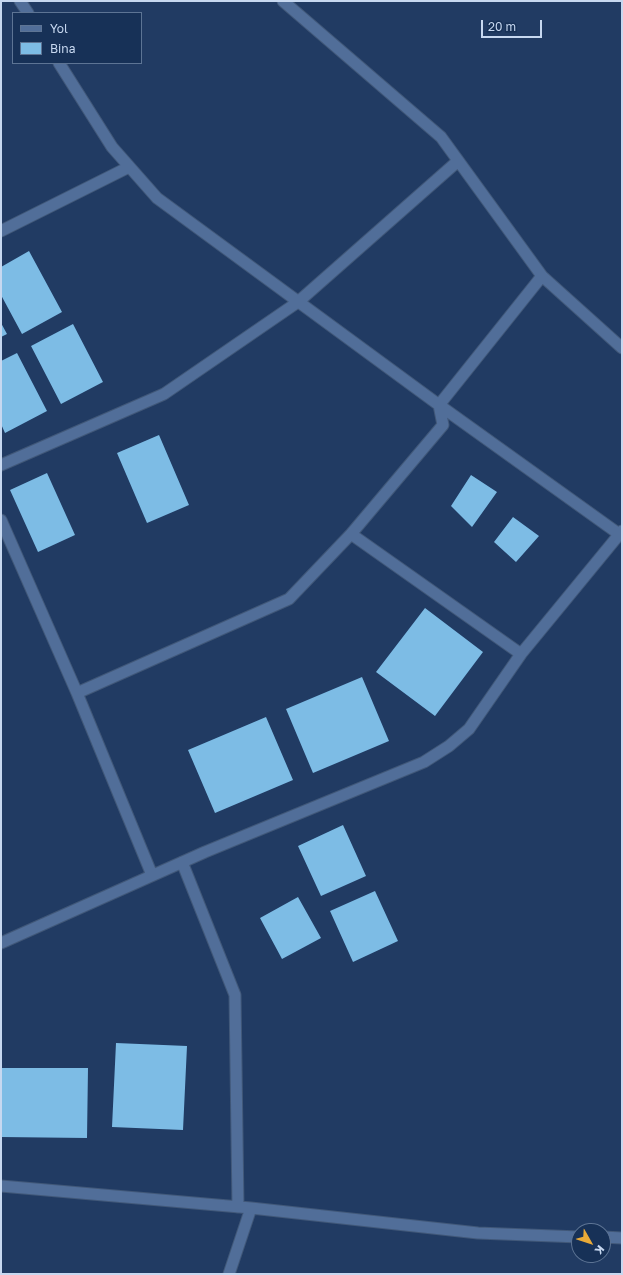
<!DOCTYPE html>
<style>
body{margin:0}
#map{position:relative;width:623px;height:1275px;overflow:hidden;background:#213b63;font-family:"Golos Text",sans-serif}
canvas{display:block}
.frame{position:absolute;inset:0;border:2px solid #c7d8f0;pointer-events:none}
.legend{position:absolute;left:12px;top:12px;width:130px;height:52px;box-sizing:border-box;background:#173157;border:1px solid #5d7494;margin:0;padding:5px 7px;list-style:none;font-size:12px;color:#c7d8f0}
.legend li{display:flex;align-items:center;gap:8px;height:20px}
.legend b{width:20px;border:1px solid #5d7494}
.north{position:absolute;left:571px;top:1223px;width:40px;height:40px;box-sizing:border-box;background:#173157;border:1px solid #5d7494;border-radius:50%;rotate:129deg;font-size:11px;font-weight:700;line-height:16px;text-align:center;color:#c7d8f0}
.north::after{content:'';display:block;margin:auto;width:14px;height:18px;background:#e9aa38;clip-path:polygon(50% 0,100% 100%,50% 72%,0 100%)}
.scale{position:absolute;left:481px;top:20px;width:61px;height:18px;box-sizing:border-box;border:2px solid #c7d8f0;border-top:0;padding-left:5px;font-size:12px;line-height:14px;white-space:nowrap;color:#c7d8f0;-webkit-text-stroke:3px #173157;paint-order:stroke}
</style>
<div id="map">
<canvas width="623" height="1275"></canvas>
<div class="frame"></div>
<ul class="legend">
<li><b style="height:5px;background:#516e99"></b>Yol</li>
<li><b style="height:11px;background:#7dbce5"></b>Bina</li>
</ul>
<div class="north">K</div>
<div class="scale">20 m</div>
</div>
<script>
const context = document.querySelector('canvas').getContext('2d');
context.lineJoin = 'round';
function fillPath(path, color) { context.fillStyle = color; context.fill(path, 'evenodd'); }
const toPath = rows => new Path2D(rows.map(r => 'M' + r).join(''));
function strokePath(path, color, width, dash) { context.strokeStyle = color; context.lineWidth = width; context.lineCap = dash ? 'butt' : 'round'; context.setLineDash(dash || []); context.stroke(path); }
const building = toPath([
 [29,251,62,312,22,334,1,295,1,267],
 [1,323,7,334,1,337],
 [73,324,103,382,61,404,31,346],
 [17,353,47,411,5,433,1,424,1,361],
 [159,435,189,505,147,523,117,453],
 [47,473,75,535,38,552,10,490],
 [471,475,497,492,472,527,451,506],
 [513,517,539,536,516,562,494,542],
 [425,608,483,652,435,716,376,672],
 [362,677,389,741,313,773,286,709],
 [266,717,293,780,215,813,188,750],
 [343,825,366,876,321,896,298,846],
 [375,891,398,941,353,962,330,911],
 [298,897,321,938,282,959,260,918],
 [116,1043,187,1046,183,1130,112,1127],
 [2,1068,88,1068,87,1138,1,1137]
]);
const minor = toPath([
 [20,1,28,13],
 [283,1,441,137,542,276,622,348],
 [59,63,112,147,157,198,439,405,619,534],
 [1,231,129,167],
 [1,465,164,394,298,302,458,161],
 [1,520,77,693,152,875],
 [351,534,521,654,622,531],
 [77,693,289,599,351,534,443,425,439,405,542,276],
 [182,862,235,995,238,1207],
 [1,943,205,852,424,762,449,746,469,729,521,654],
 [1,1186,251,1208,478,1233,579,1237],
 [603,1237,622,1238],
 [229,1274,251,1208]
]);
fillPath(building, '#7dbce5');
strokePath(minor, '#415879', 13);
strokePath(minor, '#516e99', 11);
</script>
